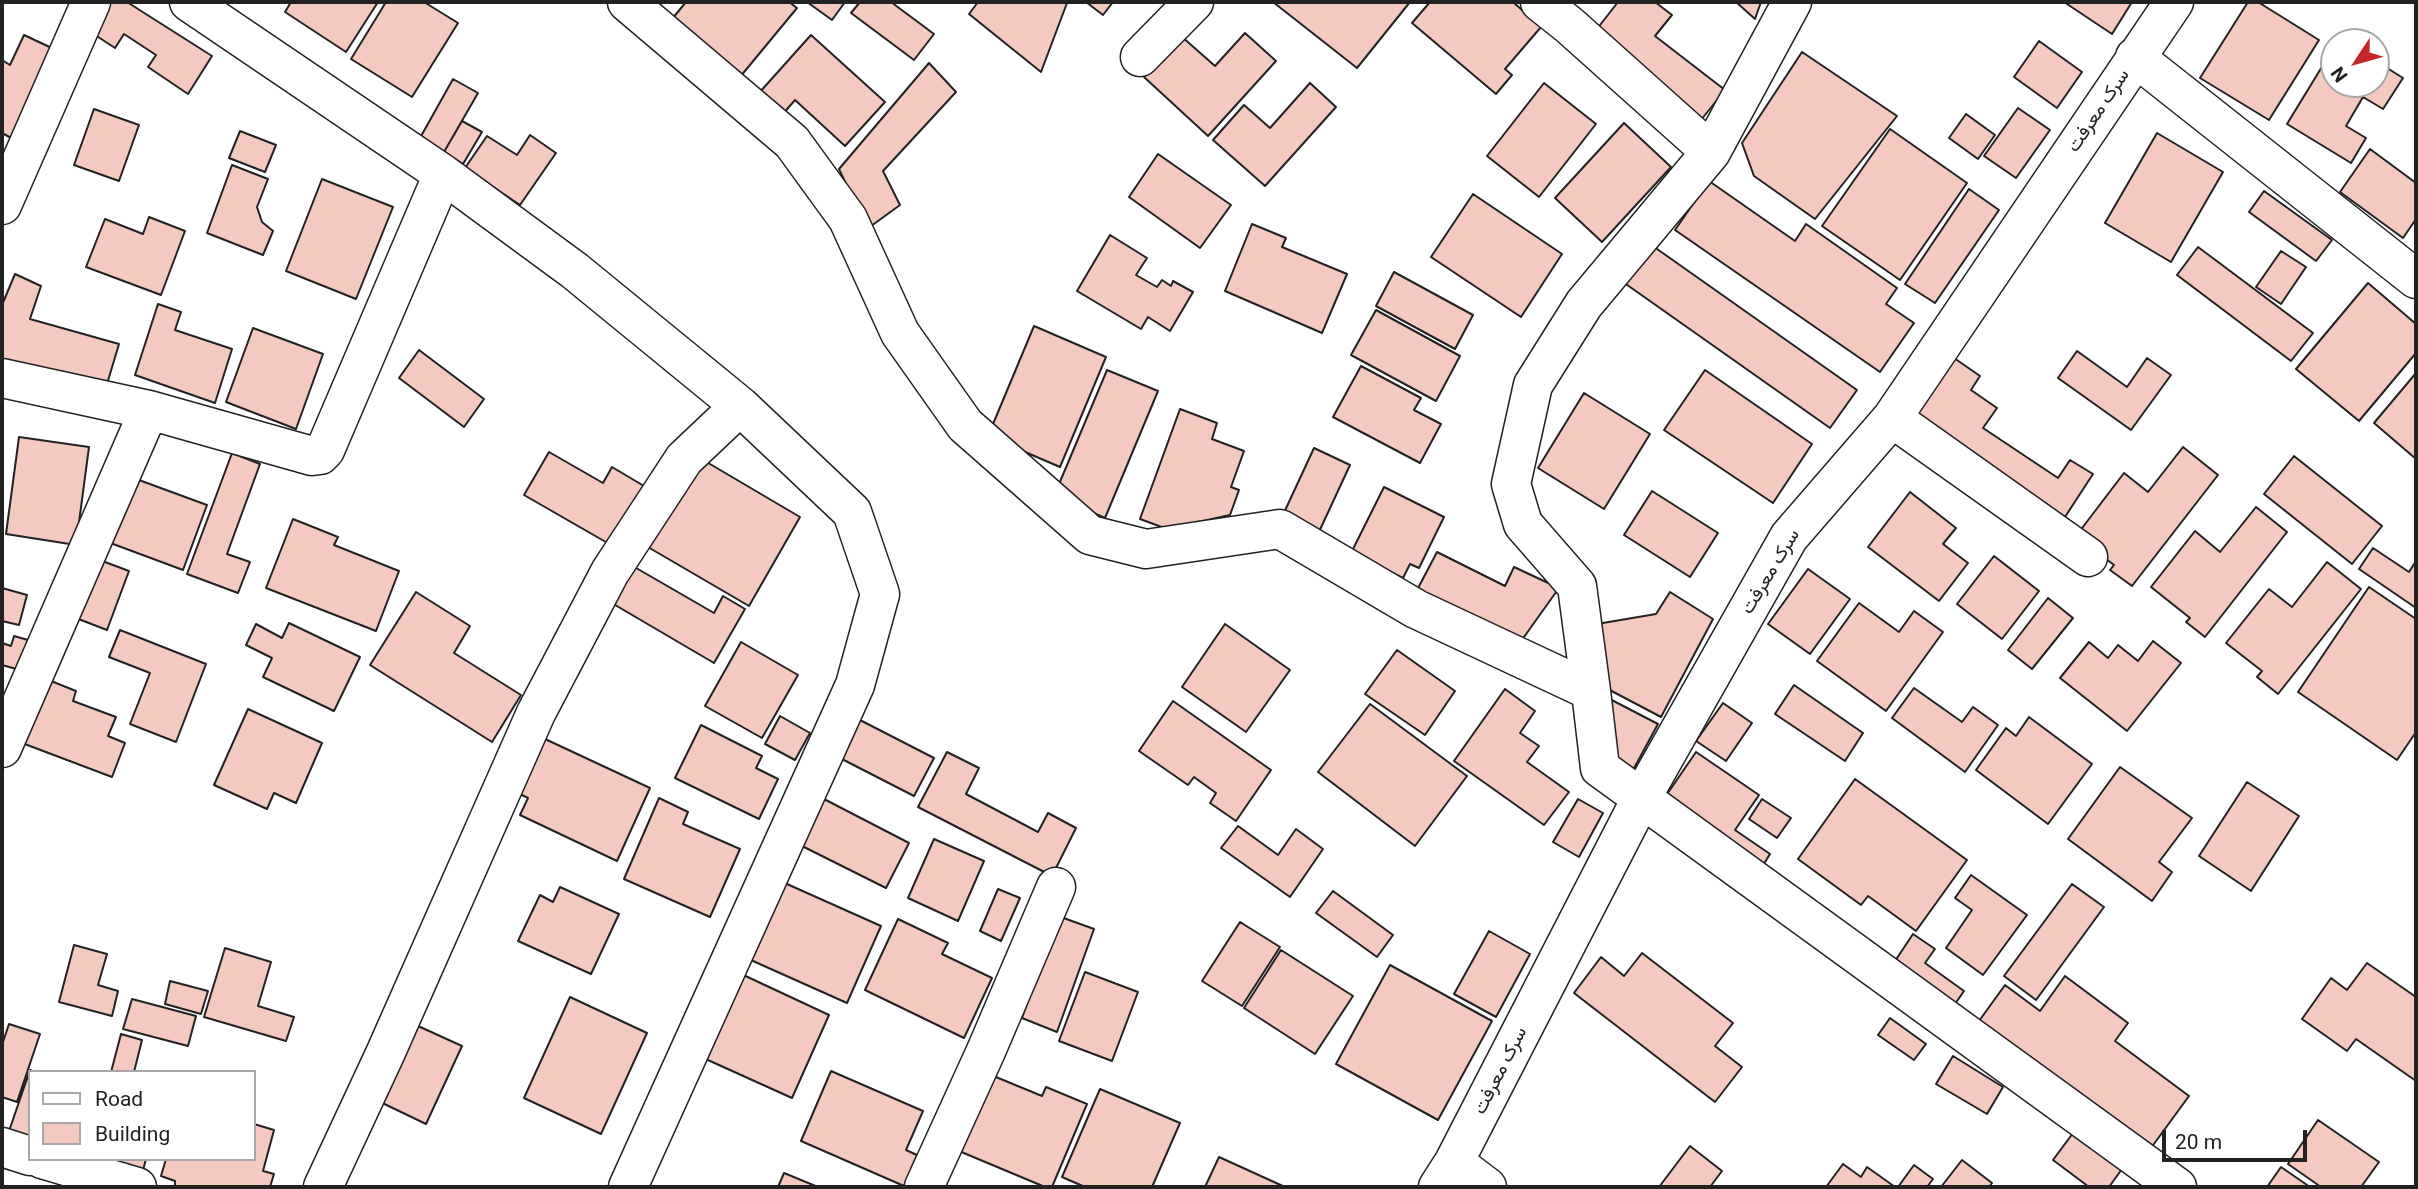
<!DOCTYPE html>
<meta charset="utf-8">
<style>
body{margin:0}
#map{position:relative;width:2418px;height:1189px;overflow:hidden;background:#fff;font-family:Roboto,sans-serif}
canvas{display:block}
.frame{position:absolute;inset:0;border:4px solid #222;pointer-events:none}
.legend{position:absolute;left:28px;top:1070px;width:228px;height:91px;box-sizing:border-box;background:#fff;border:2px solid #a7a7a7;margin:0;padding:9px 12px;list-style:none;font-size:21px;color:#222}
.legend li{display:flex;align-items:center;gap:14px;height:35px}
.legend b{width:35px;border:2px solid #a7a7a7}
.north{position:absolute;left:2320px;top:28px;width:70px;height:70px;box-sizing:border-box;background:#fff;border:2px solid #a7a7a7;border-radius:50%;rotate:234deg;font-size:19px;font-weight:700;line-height:28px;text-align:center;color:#222}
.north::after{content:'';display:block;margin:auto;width:24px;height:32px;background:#c62828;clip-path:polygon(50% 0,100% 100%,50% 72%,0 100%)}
.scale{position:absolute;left:2162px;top:1130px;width:145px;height:32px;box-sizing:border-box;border:4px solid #222;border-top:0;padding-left:9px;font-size:21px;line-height:24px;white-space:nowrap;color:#222;-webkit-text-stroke:5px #fff;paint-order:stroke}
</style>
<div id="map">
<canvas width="2418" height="1189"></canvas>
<div class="frame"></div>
<ul class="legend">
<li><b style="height:9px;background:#fff"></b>Road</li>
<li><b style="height:19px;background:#f3c9c0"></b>Building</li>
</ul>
<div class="north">N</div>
<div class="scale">20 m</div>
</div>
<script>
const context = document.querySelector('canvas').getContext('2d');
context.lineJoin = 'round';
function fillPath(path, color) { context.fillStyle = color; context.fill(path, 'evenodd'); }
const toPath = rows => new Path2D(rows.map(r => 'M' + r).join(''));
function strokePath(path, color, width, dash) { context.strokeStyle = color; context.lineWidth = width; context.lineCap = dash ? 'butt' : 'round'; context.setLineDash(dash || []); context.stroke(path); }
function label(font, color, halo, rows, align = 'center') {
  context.font = font + ' Roboto,Vazirmatn,sans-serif'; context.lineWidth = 5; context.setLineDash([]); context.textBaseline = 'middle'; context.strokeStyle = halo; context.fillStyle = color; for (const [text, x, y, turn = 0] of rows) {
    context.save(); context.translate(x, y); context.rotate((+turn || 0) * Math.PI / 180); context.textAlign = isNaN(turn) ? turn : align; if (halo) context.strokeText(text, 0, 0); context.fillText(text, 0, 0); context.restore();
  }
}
const building = toPath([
 [107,2,127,2,212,56,188,94,148,67,156,55,124,34,115,48,89,31,107,2],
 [291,2,378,2,346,52,285,12,291,2],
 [386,2,424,2,458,23,412,97,351,59,386,2],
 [686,2,789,2,797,8,740,77,672,19,686,2],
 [807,2,845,2,832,20,807,2],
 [860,2,891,2,934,34,914,60,851,13,860,2],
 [978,2,1067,3,1041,72,969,14,978,2],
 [1086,2,1113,2,1103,15,1086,2],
 [1273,2,1410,2,1357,68,1273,2],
 [1430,2,1513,2,1541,27,1505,69,1512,75,1496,94,1412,23,1430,2],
 [1618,2,1655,2,1672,15,1655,36,1725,90,1701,120,1593,34,1618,2],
 [1736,2,1761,2,1755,19,1736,2],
 [2064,2,2132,2,2112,34,2064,2],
 [2248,2,2258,2,2319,40,2269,120,2200,78,2248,2],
 [1245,33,1276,61,1208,136,1144,77,1181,36,1215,66,1245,33],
 [24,35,56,50,13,139,2,133,2,60,10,65,24,35],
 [811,35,885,102,845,146,795,100,782,115,759,93,811,35],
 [2039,41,2082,72,2057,108,2014,77,2039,41],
 [2334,47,2334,84,2376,84,2376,61,2403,78,2383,109,2363,97,2346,126,2366,138,2351,163,2287,124,2334,47],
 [1802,52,1897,116,1815,219,1754,176,1742,143,1802,52],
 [929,63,956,92,883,171,900,205,867,229,839,169,929,63],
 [453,79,478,93,444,152,420,138,453,79],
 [1310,83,1336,107,1265,186,1213,140,1244,105,1270,128,1310,83],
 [1544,83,1596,124,1539,197,1487,156,1544,83],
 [2018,108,2050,130,2016,178,1984,156,2018,108],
 [94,109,139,125,119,181,74,165,94,109],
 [1966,114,1995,135,1978,159,1949,138,1966,114],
 [462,121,482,132,463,164,444,152,462,121],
 [1624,123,1671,167,1602,242,1555,198,1624,123],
 [1890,129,1967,183,1900,280,1822,226,1890,129],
 [240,131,276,145,265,172,229,158,240,131],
 [2157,133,2223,172,2171,262,2105,223,2157,133],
 [530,135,556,153,520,205,465,168,487,136,517,155,530,135],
 [2370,149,2416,183,2416,219,2403,238,2340,192,2370,149],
 [1158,154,1231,205,1200,248,1129,197,1158,154],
 [232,165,268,179,257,207,262,222,273,231,263,255,207,233,232,165],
 [322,179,393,207,356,299,286,271,322,179],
 [1709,181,1795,241,1806,224,1897,288,1886,304,1914,323,1880,372,1675,230,1709,181],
 [1969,189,1999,210,1935,303,1905,284,1969,189],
 [2264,191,2332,240,2316,261,2249,212,2264,191],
 [1473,194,1562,254,1521,317,1431,257,1473,194],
 [149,217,185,231,161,295,86,267,105,219,143,234,149,217],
 [1252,224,1286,238,1282,247,1347,274,1322,333,1225,291,1252,224],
 [1110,235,1147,258,1136,275,1157,287,1162,280,1171,286,1173,281,1193,292,1170,331,1148,317,1141,329,1077,291,1110,235],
 [1650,244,1857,390,1830,428,1623,282,1650,244],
 [2198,247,2313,333,2291,361,2177,275,2198,247],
 [2281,251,2306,267,2281,304,2256,287,2281,251],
 [1394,272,1473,315,1455,349,1376,306,1394,272],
 [15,274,41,286,30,319,119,344,107,384,2,366,2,305,15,274],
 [2368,283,2416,324,2416,353,2359,421,2296,369,2368,283],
 [158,304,181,312,175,330,232,349,215,403,135,375,158,304],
 [1376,310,1460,356,1436,401,1351,355,1376,310],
 [1034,326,1106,357,1060,467,988,436,1034,326],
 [253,328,323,354,296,429,226,402,253,328],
 [419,350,484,399,464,427,399,378,419,350],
 [2077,351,2127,387,2147,358,2171,375,2131,430,2058,378,2077,351],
 [1954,358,1980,376,1971,390,1997,408,1983,428,2058,478,2070,460,2093,474,2065,517,1915,416,1954,358],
 [1361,366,1421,398,1414,410,1441,424,1420,463,1333,417,1361,366],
 [1107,370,1158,391,1105,518,1054,496,1107,370],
 [1705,370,1812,444,1773,503,1664,430,1705,370],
 [2416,373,2416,459,2374,423,2416,373],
 [1584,393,1650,434,1604,509,1538,468,1584,393],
 [1180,409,1217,423,1212,439,1244,451,1231,487,1239,490,1230,515,1167,529,1140,519,1180,409],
 [19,437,89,447,76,545,6,534,19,437],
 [2183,447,2218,475,2132,586,2110,570,2114,565,2076,536,2124,473,2148,492,2183,447],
 [1314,448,1350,465,1318,534,1282,517,1314,448],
 [549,452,603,483,612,467,644,486,611,545,524,495,549,452],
 [232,453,260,464,227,554,250,562,238,593,187,574,232,453],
 [693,454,800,517,749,606,641,543,693,454],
 [2294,456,2382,526,2352,564,2264,494,2294,456],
 [128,476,207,505,183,570,105,541,128,476],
 [1384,487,1444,517,1419,568,1410,564,1403,578,1351,553,1384,487],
 [1652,491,1718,533,1690,577,1624,535,1652,491],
 [1910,492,1956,528,1943,544,1968,563,1939,601,1868,547,1910,492],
 [2256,507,2287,532,2205,637,2186,622,2190,618,2151,587,2195,531,2220,552,2256,507],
 [293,519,338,537,334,545,399,571,376,631,266,588,293,519],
 [2373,548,2409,572,2416,561,2416,608,2359,569,2373,548],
 [1437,552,1505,586,1514,567,1559,588,1519,644,1416,592,1437,552],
 [89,556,129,571,107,630,68,615,89,556],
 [1994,556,2039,591,2002,639,1957,604,1994,556],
 [2327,562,2361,589,2278,694,2257,677,2262,671,2226,643,2269,589,2292,607,2327,562],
 [631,565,714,613,723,596,745,609,714,663,610,602,631,565],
 [1808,569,1850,599,1810,654,1768,624,1808,569],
 [2369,587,2416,619,2416,732,2397,760,2298,692,2369,587],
 [2,588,27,595,19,625,2,621,2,588],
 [416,592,470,626,454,653,521,695,492,742,370,665,416,592],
 [1670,592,1713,619,1661,717,1604,687,1591,625,1656,614,1670,592],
 [2048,598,2073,618,2032,669,2008,650,2048,598],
 [1859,603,1899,632,1914,611,1943,632,1886,711,1817,661,1859,603],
 [289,623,360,657,334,711,263,677,272,658,246,645,256,624,282,638,289,623],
 [1225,624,1290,670,1246,732,1182,687,1225,624],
 [120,630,206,664,176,742,130,724,150,673,109,657,120,630],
 [14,636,28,640,20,670,2,665,2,643,11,646,14,636],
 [2153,641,2181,663,2127,731,2060,678,2089,642,2108,658,2118,645,2138,661,2153,641],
 [741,642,798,675,762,738,705,706,741,642],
 [1397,650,1455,691,1425,735,1365,694,1397,650],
 [46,679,76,691,73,701,116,717,108,736,125,743,112,777,22,743,46,679],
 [1794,685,1863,733,1845,761,1775,714,1794,685],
 [1914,688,1962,722,1973,707,1998,725,1965,772,1892,718,1914,688],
 [1505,689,1535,711,1520,733,1539,746,1527,762,1569,792,1544,825,1454,761,1505,689],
 [1604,696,1658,724,1632,772,1607,758,1604,696],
 [1173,701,1271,770,1236,821,1210,803,1216,793,1194,777,1188,785,1139,751,1173,701],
 [1723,703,1752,723,1726,761,1696,741,1723,703],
 [1370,704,1467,776,1415,846,1318,772,1370,704],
 [248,709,322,743,296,803,274,793,267,809,214,785,248,709],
 [780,716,810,733,795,760,765,744,780,716],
 [2029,717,2092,764,2048,824,1976,770,2006,728,2016,736,2029,717],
 [856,718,934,758,914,796,836,756,856,718],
 [701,725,762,756,756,768,778,779,759,819,675,778,701,725],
 [545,739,650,788,617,861,520,815,528,798,520,794,545,739],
 [947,752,979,768,966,794,1038,832,1048,813,1076,828,1052,876,918,807,947,752],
 [1696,752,1759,795,1735,830,1770,854,1760,870,1661,803,1696,752],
 [2120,767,2192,818,2159,862,2172,872,2152,901,2068,839,2120,767],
 [1855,779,1967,860,1916,931,1868,896,1861,905,1798,859,1855,779],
 [2247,782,2299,816,2251,891,2199,856,2247,782],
 [659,798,688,812,683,824,740,849,710,917,624,879,659,798],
 [824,799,909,843,886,888,800,845,824,799],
 [1578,799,1603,813,1579,857,1553,842,1578,799],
 [1762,799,1791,818,1777,838,1749,819,1762,799],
 [1238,826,1278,855,1296,829,1323,849,1290,897,1221,848,1238,826],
 [934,839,984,861,958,921,908,898,934,839],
 [1971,875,2027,915,1983,975,1946,948,1972,910,1955,898,1971,875],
 [778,880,881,926,847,1003,744,957,778,880],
 [2072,884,2104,907,2036,1000,2004,976,2072,884],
 [560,887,619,914,591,974,518,941,540,895,553,902,560,887],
 [998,889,1020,898,1001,941,980,931,998,889],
 [1333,891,1393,935,1377,957,1316,913,1333,891],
 [1058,916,1094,929,1057,1032,1022,1018,1058,916],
 [898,919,948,943,942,954,992,978,964,1038,865,990,898,919],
 [1240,922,1280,947,1242,1006,1202,981,1240,922],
 [1489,931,1530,954,1496,1017,1454,994,1489,931],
 [1913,934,1935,949,1925,963,1964,991,1955,1004,1895,961,1913,934],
 [74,945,107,954,98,985,118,991,112,1016,59,1002,74,945],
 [225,948,271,962,258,1006,294,1017,286,1041,204,1017,225,948],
 [1281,950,1353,996,1315,1054,1244,1008,1281,950],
 [1642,953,1733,1023,1715,1046,1742,1067,1715,1102,1574,993,1601,957,1624,976,1642,953],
 [2367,963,2416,997,2416,1081,2356,1039,2347,1051,2302,1019,2331,978,2347,990,2367,963],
 [1390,965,1492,1021,1438,1120,1336,1064,1390,965],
 [737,972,829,1015,792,1098,699,1056,737,972],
 [1085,972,1138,992,1112,1061,1059,1041,1085,972],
 [2065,976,2128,1023,2115,1041,2189,1096,2151,1148,1979,1021,2005,985,2040,1011,2065,976],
 [170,981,208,991,201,1014,165,1004,170,981],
 [570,997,647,1033,601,1134,524,1098,570,997],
 [132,999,196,1016,188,1046,123,1029,132,999],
 [1890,1018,1926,1044,1914,1060,1878,1035,1890,1018],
 [407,1021,462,1046,426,1124,372,1098,407,1021],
 [9,1024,40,1034,17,1102,2,1097,2,1045,9,1024],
 [121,1034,142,1040,134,1072,111,1072,121,1034],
 [1953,1056,2003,1087,1987,1114,1936,1084,1953,1056],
 [30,1070,35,1072,30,1072,30,1141,8,1134,30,1070],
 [831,1071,923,1111,906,1150,917,1155,904,1186,801,1141,831,1071],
 [991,1075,1042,1096,1046,1087,1087,1104,1052,1187,1045,1187,959,1151,991,1075],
 [1100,1089,1180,1123,1152,1187,1085,1187,1062,1177,1100,1089],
 [2318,1120,2379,1162,2361,1187,2321,1187,2288,1164,2318,1120],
 [254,1124,274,1130,263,1171,274,1174,270,1187,175,1187,175,1181,161,1176,166,1159,254,1159,254,1124],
 [2073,1133,2122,1169,2109,1187,2089,1187,2053,1160,2073,1133],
 [1690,1146,1722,1171,1710,1187,1659,1187,1690,1146],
 [1219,1157,1285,1187,1205,1187,1219,1157],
 [91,1159,146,1159,142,1174,91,1159],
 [1962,1160,1992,1183,1989,1187,1941,1187,1962,1160],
 [1843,1164,1861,1177,1867,1167,1895,1187,1826,1187,1843,1164],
 [1914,1165,1933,1179,1927,1187,1898,1187,1914,1165],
 [2281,1167,2310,1187,2267,1187,2281,1167],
 [784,1173,818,1187,778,1187,784,1173]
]);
const street = toPath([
 [189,2,443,174,575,271,740,406,852,512,880,594,855,685,628,1187],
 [627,2,792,142,848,219,900,333,965,425,1090,535,1146,549,1280,529,1416,609,1591,691,1600,768,2177,1187],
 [1540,2,1569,25,1711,152],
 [1140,57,1194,2],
 [2135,57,2416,279],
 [2,205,91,2],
 [2,378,149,410,312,456,320,455,325,450,443,174],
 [1892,418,2088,557],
 [1591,691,1577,586,1523,524,1511,484,1533,385,1584,304,1711,152,1792,2],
 [2,748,149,410],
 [2,1147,30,1156],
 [42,1159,137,1187],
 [1454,1162,1487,1187],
 [323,1187,385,1054,536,713,610,572,684,459,740,406],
 [924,1187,986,1051,1056,887],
 [1438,1187,1454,1162,1642,797,1789,537,1892,418,2174,2]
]);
const streetNames = [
 ["سرک معرفت",2099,111,-56],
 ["سرک معرفت",1771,572,-59],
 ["سرک معرفت",1501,1071,-63]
];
fillPath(building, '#f3c9c0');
strokePath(building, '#222', 2);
strokePath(street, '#222', 41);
strokePath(street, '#fff', 38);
label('19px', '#222', '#fff', streetNames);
</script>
